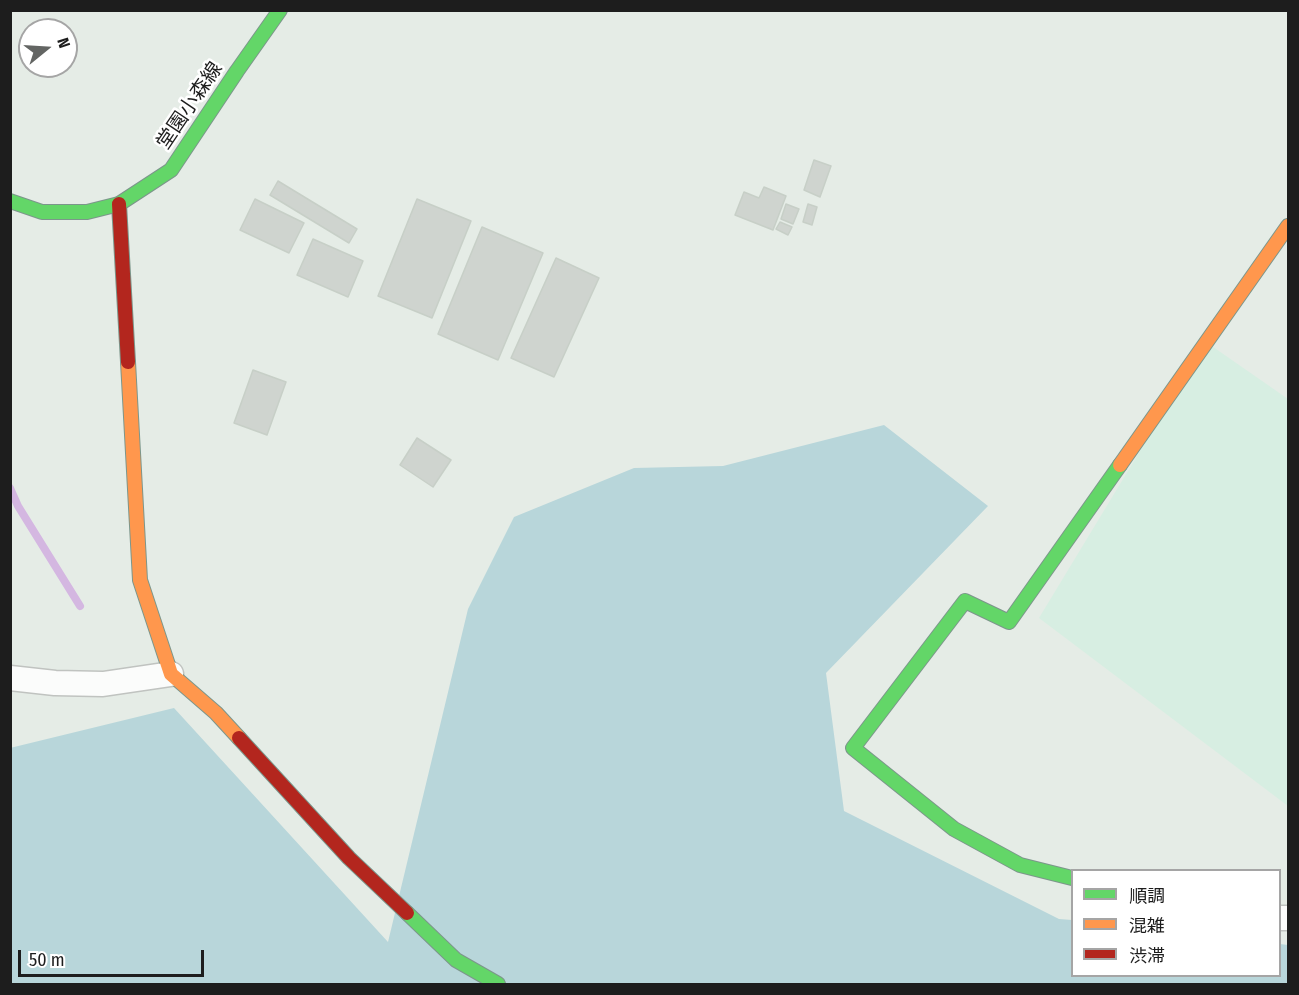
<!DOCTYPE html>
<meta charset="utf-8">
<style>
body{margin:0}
#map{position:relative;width:1299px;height:995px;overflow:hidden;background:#e5ece6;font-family:"Fira Sans Condensed","Noto Sans JP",sans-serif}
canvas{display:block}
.frame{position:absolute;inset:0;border:12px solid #1d1d1d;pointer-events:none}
.legend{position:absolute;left:1071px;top:869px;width:210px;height:108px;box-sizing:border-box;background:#fff;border:2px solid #a5a5a5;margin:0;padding:8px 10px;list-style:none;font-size:18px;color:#1d1d1d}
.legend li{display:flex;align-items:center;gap:12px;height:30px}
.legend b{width:30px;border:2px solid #a5a5a5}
.north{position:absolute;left:18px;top:18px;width:60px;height:60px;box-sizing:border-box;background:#fff;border:2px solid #a5a5a5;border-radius:50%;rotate:72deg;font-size:16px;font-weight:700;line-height:24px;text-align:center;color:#1d1d1d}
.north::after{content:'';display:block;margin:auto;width:21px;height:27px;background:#636563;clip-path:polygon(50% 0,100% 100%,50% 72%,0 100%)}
.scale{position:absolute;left:18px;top:950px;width:186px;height:27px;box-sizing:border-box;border:3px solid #1d1d1d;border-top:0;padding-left:8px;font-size:18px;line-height:21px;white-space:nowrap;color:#1d1d1d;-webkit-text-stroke:4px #fff;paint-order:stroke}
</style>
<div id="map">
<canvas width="1299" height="995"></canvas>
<div class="frame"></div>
<ul class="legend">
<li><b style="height:8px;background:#63d668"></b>順調</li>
<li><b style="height:8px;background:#ff974d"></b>混雑</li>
<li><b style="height:8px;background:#b3261e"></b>渋滞</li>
</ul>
<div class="north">N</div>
<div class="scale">50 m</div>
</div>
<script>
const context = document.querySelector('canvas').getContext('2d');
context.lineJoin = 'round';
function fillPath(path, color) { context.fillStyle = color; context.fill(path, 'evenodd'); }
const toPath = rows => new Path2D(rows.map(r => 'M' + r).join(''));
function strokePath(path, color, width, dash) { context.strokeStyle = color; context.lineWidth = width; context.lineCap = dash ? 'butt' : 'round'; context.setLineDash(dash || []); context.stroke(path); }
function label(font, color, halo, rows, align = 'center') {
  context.font = font + ' "Fira Sans Condensed","Noto Sans JP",sans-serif'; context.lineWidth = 5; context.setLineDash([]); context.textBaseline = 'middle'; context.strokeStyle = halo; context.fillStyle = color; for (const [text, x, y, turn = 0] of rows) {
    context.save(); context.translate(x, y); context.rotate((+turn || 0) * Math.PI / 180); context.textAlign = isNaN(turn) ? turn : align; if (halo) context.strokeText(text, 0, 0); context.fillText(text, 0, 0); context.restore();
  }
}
const farmland = toPath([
 [1206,342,1288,399,1288,806,1039,618]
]);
const forest = toPath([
 [884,425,988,506,826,673,844,811,1059,919,1072,920,1072,976,1280,976,1280,944,1288,945,1288,984,11,984,10,748,174,708,388,942,468,609,514,517,634,468,723,466]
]);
const stream = toPath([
 [10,488,18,506,80,606]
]);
const building = toPath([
 [814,160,831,166,820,197,804,190,814,160],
 [278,181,357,229,349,243,270,195,278,181],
 [764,187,786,196,773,230,735,215,744,192,759,198,764,187],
 [255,199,304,223,289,253,240,230,255,199],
 [417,199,471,221,432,318,378,296,417,199],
 [786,204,799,209,793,224,781,219,786,204],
 [808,204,817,207,812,225,803,222,808,204],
 [780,222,792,227,788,235,776,229,780,222],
 [482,227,543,253,498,360,438,334,482,227],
 [313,239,363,261,348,297,297,275,313,239],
 [556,258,599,278,554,377,511,358,556,258],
 [253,370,286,382,267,435,234,423,253,370],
 [417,438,451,460,433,487,400,465,417,438]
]);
const street = toPath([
 [10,678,55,683,103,684,171,674],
 [1280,918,1288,918]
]);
const fast = toPath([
 [10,201,42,212,87,212,119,204,171,170,237,71,280,10],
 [1072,878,1020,865,954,829,853,748,965,601,1009,622,1120,465],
 [407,913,456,960,498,984]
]);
const slow = toPath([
 [128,362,140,580,171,674,216,713,239,738],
 [1120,465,1288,226]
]);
const jam = toPath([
 [119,204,128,362],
 [239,738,349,858,407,913]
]);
const streetNames = [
 ["堂園小森線",190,106,-56]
];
fillPath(farmland, '#d7eee2');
fillPath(forest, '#b8d6da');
strokePath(stream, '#d4b7e1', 8);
fillPath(building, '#cfd4cf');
strokePath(building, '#c7cfc7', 1.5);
strokePath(street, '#c0c3c0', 27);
strokePath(fast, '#7c968b', 16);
strokePath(slow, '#7c968b', 16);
strokePath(jam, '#7c968b', 16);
strokePath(street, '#fbfcfb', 24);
strokePath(fast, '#63d668', 14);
strokePath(slow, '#ff974d', 14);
strokePath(jam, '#b3261e', 14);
label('20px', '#1d1d1d', '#fff', streetNames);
</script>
